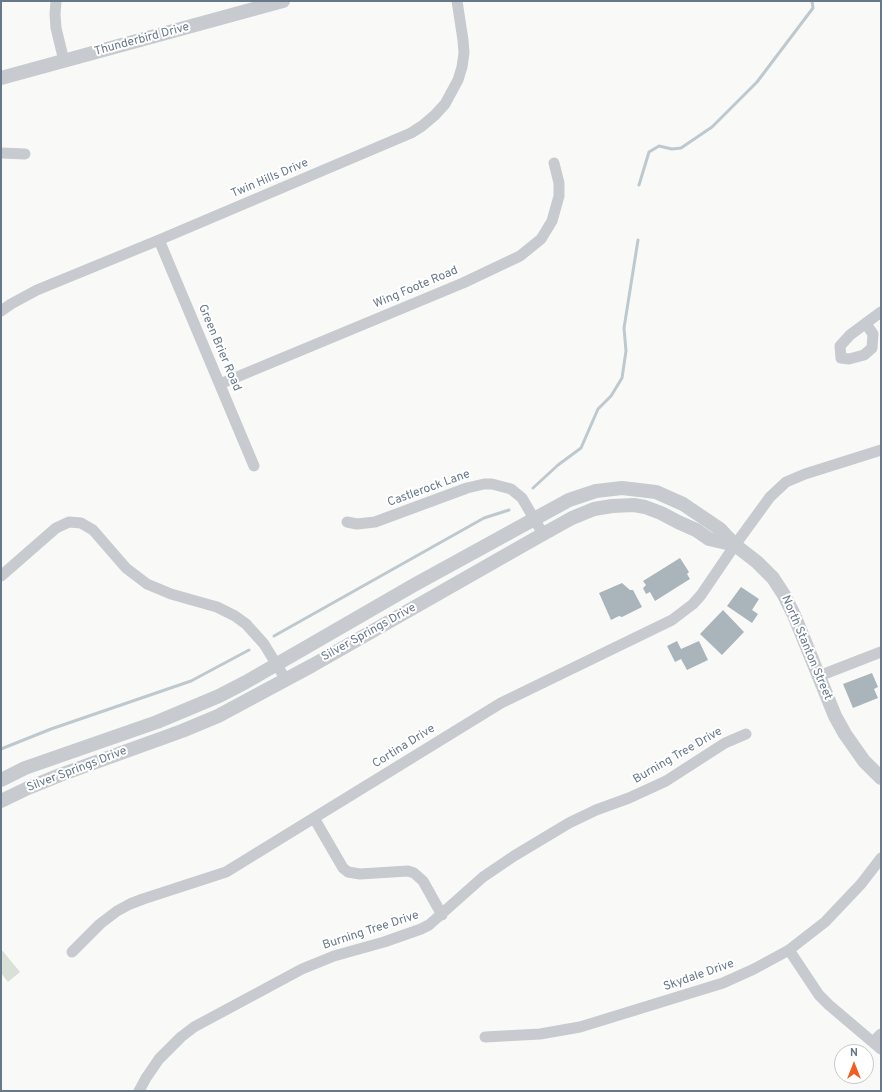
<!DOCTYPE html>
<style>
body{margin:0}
#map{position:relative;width:882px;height:1092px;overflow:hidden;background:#f9faf7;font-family:Overpass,sans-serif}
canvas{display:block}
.frame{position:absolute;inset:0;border:2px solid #66788a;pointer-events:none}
.north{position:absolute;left:834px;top:1044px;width:40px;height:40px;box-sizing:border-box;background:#fff;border:1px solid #c2c9d0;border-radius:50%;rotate:0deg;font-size:11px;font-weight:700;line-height:16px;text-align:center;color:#66788a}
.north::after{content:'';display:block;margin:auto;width:14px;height:18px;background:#f05e21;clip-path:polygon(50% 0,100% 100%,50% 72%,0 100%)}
</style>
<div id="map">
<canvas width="882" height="1092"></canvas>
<div class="frame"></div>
<div class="north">N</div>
</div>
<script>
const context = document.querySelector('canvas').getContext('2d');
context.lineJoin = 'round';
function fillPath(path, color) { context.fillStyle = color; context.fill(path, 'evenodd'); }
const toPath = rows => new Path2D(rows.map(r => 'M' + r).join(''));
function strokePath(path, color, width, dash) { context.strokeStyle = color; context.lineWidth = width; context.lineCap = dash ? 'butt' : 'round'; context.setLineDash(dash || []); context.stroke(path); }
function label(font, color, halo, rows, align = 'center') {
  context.font = font + ' Overpass,sans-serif'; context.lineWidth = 4; context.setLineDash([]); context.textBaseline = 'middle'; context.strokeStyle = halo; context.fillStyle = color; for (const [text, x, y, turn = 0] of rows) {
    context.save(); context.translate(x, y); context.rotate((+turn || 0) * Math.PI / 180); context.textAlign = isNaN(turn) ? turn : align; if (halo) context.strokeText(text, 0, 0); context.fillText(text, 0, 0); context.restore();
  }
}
const green = toPath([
 [1,949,20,972,8,982,1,973]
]);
const stream = toPath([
 [639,185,649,152,659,146,672,149,681,148,712,127,757,82,813,8,812,1],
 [533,488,558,465,581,448,598,409,611,396,622,378,626,351,624,328,638,240],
 [274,636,484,518,509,510],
 [1,749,51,729,191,681,249,650]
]);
const building = toPath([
 [680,558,689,572,687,574,690,579,655,601,650,592,646,594,643,588,646,585,643,581],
 [622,583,630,590,633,590,642,607,622,617,619,616,611,620,599,593],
 [741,587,759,599,752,610,758,614,752,623,727,606],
 [723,610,744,632,722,655,700,634],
 [677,641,681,649,699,641,708,660,687,670,681,659,675,662,667,646],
 [872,673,878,687,874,689,878,698,853,708,843,684]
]);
const minor = toPath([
 [56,1,55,14,56,28,64,61],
 [1,153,25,154],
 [159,240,254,466],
 [1,311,11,304,37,290,159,240,411,133,422,126,435,115,445,104,458,80,462,67,464,53,463,40,457,1],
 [866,324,873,334,872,348,864,355,849,359,841,358,840,346,850,335,881,312],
 [220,384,463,283,520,256,541,239,552,221,559,196,559,183,554,163],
 [347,522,357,524,375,522,467,488,484,484,492,484,511,489,522,498,543,534],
 [1,576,56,528,69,522,81,523,93,530,126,568,147,584,171,594,217,607,235,616,246,624,264,644,286,680],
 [819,676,881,652],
 [314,818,343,868,348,872,360,874,408,871,414,873,423,881,442,915],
 [789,950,819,995,829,1005,881,1049],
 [72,952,100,924,117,911,130,904,143,899,226,872,501,703,672,620,693,604,701,595,735,545,770,497,786,482,805,474,881,450],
 [485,1037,540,1034,580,1027,723,983,754,969,789,950,825,922,861,884,881,858],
 [873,1042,881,1034],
 [139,1091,146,1078,159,1059,181,1037,194,1027,302,969,334,956,384,942,421,929,429,925,483,877,514,856,569,823,596,810,629,798,666,781,725,743,746,734]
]);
const tertiary = toPath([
 [1,78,283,1],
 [1,780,25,768,157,722,219,696,246,682,414,585,569,500,596,491,622,488,656,492,683,504,720,529,735,545,757,562,773,578,784,595,794,615,835,716,845,734,864,761,881,778],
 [1,801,28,788,60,775,182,731,218,716,313,665,536,538,572,518,594,509,612,506,634,505,645,507,661,513,678,522,696,530,709,539,735,545]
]);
const streetNames = [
 ["Thunderbird Drive",142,40,-15],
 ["Twin Hills Drive",270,179,-23],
 ["Wing Foote Road",416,288,-23],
 ["Green Brier Road",219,348,67],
 ["Castlerock Lane",429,489,-20],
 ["Silver Springs Drive",369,633,-29],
 ["North Stanton Street",806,648,67],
 ["Cortina Drive",404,747,-32],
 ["Burning Tree Drive",678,756,-30],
 ["Silver Springs Drive",77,770,-21],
 ["Burning Tree Drive",371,931,-18],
 ["Skydale Drive",699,976,-19]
];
fillPath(green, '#d9e0d6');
strokePath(stream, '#bec9cf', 3);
fillPath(building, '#aab4bb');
strokePath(minor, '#c7cbcf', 11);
strokePath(tertiary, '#c7cbcf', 14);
label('12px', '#66788a', '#fff', streetNames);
</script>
